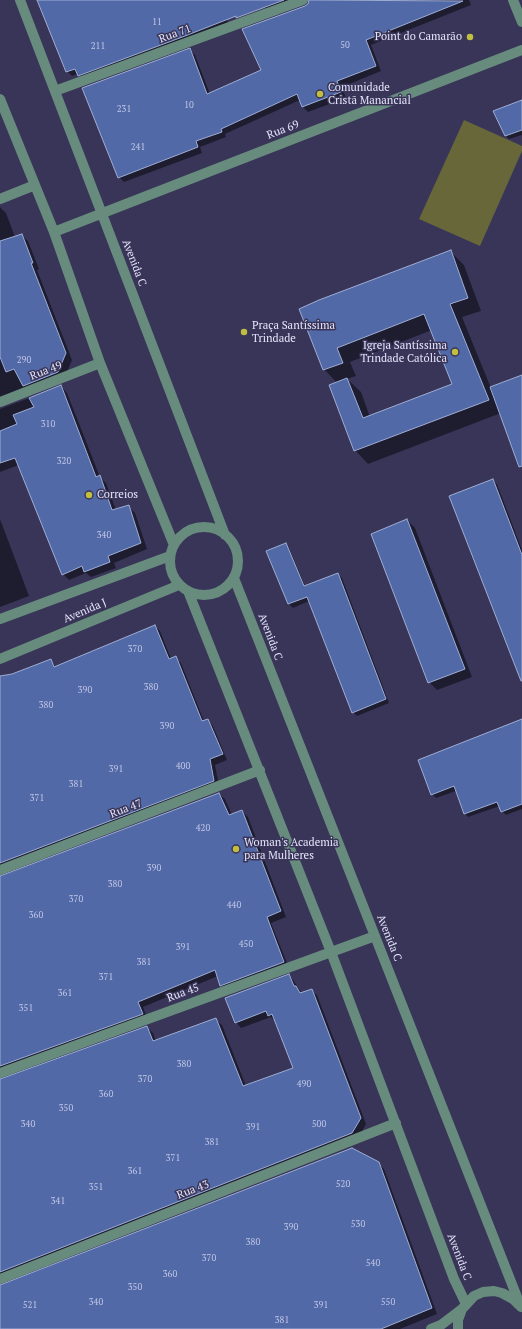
<!DOCTYPE html>
<meta charset="utf-8">
<style>
body{margin:0}
canvas{display:block;background:#393558}
</style>
<canvas width="522" height="1329"></canvas>
<script>
const context = document.querySelector('canvas').getContext('2d');
context.lineJoin = 'round';
function fillPath(path, color) { context.fillStyle = color; context.fill(path, 'evenodd'); }
const toPath = rows => new Path2D(rows.map(r => 'M' + r).join(''));
function strokePath(path, color, width, dash) { context.strokeStyle = color; context.lineWidth = width; context.lineCap = dash ? 'butt' : 'round'; context.setLineDash(dash || []); context.stroke(path); }
function label(font, color, halo, rows, align = 'center') {
  context.font = font + ' "PT Serif",serif'; context.lineWidth = 3; context.setLineDash([]); context.textBaseline = 'middle'; context.strokeStyle = halo; context.fillStyle = color; for (const [text, x, y, turn = 0] of rows) {
    context.save(); context.translate(x, y); context.rotate((+turn || 0) * Math.PI / 180); context.textAlign = isNaN(turn) ? turn : align; if (halo) context.strokeText(text, 0, 0); context.fillText(text, 0, 0); context.restore();
  }
}
const green = toPath([
 [464,120,522,146,522,151,480,246,419,219]
]);
const shadow = toPath([
 [39,0,219,0,229,25,84,80,78,74,72,76,67,71],
 [261,0,305,0,269,12,264,7],
 [310,0,469,0,471,5,371,45,381,71,342,87,346,98,308,112,303,107,300,100,225,134,226,137,200,147,202,153,124,182,119,177,190,50,195,55,210,94,262,71,309,4],
 [522,105,522,135,509,139,505,135],
 [0,207,6,213,15,237,21,235,28,241,39,269,37,270,72,360,64,379,0,407],
 [450,251,464,265,481,311,462,317,491,388,522,376,522,453,501,413,368,464,355,450,337,383,324,369,300,309],
 [432,330,454,385,370,417,361,392,347,379,356,376,350,362],
 [61,386,67,393,100,477,106,483,116,510,128,506,135,513,147,549,114,563,116,568,91,577,86,573,69,580,63,574,19,465,0,472,0,409],
 [493,480,497,484,522,550,522,652],
 [0,519,29,596,0,607],
 [407,520,415,528,472,677,437,690,429,682],
 [285,544,289,548,305,586,338,574,342,578,389,703,357,716,353,712,309,601,293,608,289,604],
 [155,626,160,631,171,659,176,658,181,663,204,721,208,720,213,726,227,760,215,765,219,786,0,872,0,680,50,660,56,667],
 [522,721,522,809,506,815,502,811,500,806,468,817,465,813,456,791,436,798,432,794],
 [219,794,225,799,232,815,242,811,248,817,286,917,271,923,289,968,227,991,221,985,218,976,143,1007,148,1020,0,1076,0,877],
 [289,975,294,981,298,988,302,993,311,990,317,995,366,1124,358,1139,0,1274,0,1080,147,1027,153,1033,156,1041,216,1020,222,1025,246,1086,294,1068,275,1021,271,1017,241,1028,236,1022],
 [378,1163,384,1169,437,1314,400,1329,0,1329,0,1286]
]);
const building = toPath([
 [37,0,284,0,236,18,236,16,185,36,78,76,75,69,66,72,37,0],
 [309,0,463,1,366,40,376,66,337,81,341,92,302,107,297,94,221,129,222,132,196,141,198,147,118,178,82,88,190,48,207,94,261,70,242,29,305,6,308,4,309,0],
 [522,100,522,130,505,136,493,111,522,100],
 [22,234,33,263,31,263,66,353,58,372,23,386,14,369,6,372,0,357,0,241,22,234],
 [451,250,468,298,450,304,489,400,354,451,329,385,347,378,363,418,452,384,424,314,337,348,343,363,323,370,299,309,319,300,451,250],
 [522,375,522,466,519,467,490,387,522,375],
 [61,385,96,477,100,475,112,510,129,505,141,543,108,556,110,562,84,572,82,566,62,575,15,458,0,463,0,431,17,424,13,415,34,407,29,398,61,385],
 [493,479,522,555,522,681,521,681,449,496,493,479],
 [407,519,465,669,428,683,371,534,407,519],
 [286,543,304,586,338,573,386,699,352,713,307,597,288,604,266,551,286,543],
 [155,625,169,659,176,656,202,721,208,719,223,754,210,759,214,781,0,863,0,676,12,674,51,659,54,667,155,625],
 [522,719,522,804,501,812,497,802,464,814,454,786,431,795,418,760,522,719],
 [219,793,229,815,242,810,281,911,267,917,284,962,220,986,215,970,138,1002,143,1014,0,1066,0,876,219,793],
 [289,974,294,986,296,986,300,993,312,989,361,1118,352,1133,0,1272,0,1079,147,1026,153,1041,216,1018,243,1086,293,1068,272,1014,268,1016,266,1011,235,1023,225,998,289,974],
 [352,1148,379,1162,432,1308,381,1329,0,1329,0,1285,352,1148]
]);
const minor = toPath([
 [20,0,225,535],
 [513,0,522,22],
 [55,91,303,0],
 [0,99,54,232,100,363,174,545],
 [0,199,35,185],
 [54,232,522,50],
 [0,402,100,363],
 '170 561a34 34 0 1 1 68 0a34 34 0 1 1-68 0Z',
 [234,578,521,1307],
 [188,591,331,952,454,1279,466,1304],
 [0,619,170,556],
 [0,659,179,585],
 [0,870,260,770],
 [0,1073,375,936],
 [0,1279,396,1123],
 [431,1329,441,1325,462,1309],
 [458,1329,458,1320,462,1309,474,1296,483,1292,494,1291,502,1293,513,1299,519,1305]
]);
const markers = [
 [470,37,4,"#c1be40"],
 [320,94,4,"#c1be40"],
 [244,332,4,"#c1be40"],
 [455,352,4,"#c1be40"],
 [89,495,4,"#c1be40"],
 [236,849,4,"#c1be40"]
];
const numberNames = [
 ["11",157,22],
 ["50",345,45],
 ["211",98,46],
 ["10",189,105],
 ["231",124,109],
 ["241",138,147],
 ["290",24,360],
 ["310",48,424],
 ["320",64,461],
 ["340",104,535],
 ["370",135,649],
 ["380",151,687],
 ["390",85,690],
 ["380",46,705],
 ["390",167,726],
 ["400",183,766],
 ["391",116,769],
 ["381",76,784],
 ["371",37,798],
 ["420",203,828],
 ["390",154,868],
 ["380",115,884],
 ["370",76,899],
 ["440",234,905],
 ["360",36,915],
 ["450",246,944],
 ["391",183,947],
 ["381",144,962],
 ["371",106,977],
 ["361",65,993],
 ["351",26,1008],
 ["380",184,1064],
 ["370",145,1079],
 ["490",304,1084],
 ["360",106,1094],
 ["350",66,1108],
 ["340",28,1124],
 ["500",319,1124],
 ["391",253,1127],
 ["381",212,1142],
 ["371",173,1158],
 ["361",135,1171],
 ["520",343,1184],
 ["351",96,1187],
 ["341",58,1201],
 ["530",358,1224],
 ["390",291,1227],
 ["380",253,1242],
 ["370",209,1258],
 ["540",373,1263],
 ["360",170,1274],
 ["350",135,1287],
 ["340",96,1302],
 ["550",388,1302],
 ["521",30,1305],
 ["391",321,1305],
 ["381",282,1320]
];
const streetNames = [
 ["Rua 71",175,34,-20],
 ["Rua 69",283,130,-21],
 ["Avenida C",134,263,69],
 ["Rua 49",46,371,-21],
 ["Avenida J",85,611,-23],
 ["Avenida C",270,637,69],
 ["Rua 47",126,809,-21],
 ["Avenida C",389,938,68],
 ["Rua 45",183,993,-20],
 ["Rua 43",193,1190,-21],
 ["Avenida C",459,1257,69]
];
const poiNames = [
 ["Point do Camarão",462,37,"right"],
 ["Comunidade",328,88],
 ["Cristã Manancial",328,101],
 ["Praça Santíssima",252,326],
 ["Trindade",252,339],
 ["Igreja Santíssima",447,346,"right"],
 ["Trindade Católica",447,359,"right"],
 ["Correios",97,495],
 ["Woman's Academia",244,843],
 ["para Mulheres",244,856]
];
fillPath(green, '#67673a');
fillPath(shadow, '#0007');
fillPath(building, '#5269a8');
strokePath(building, '#9eadd4', 1);
strokePath(minor, '#678c7d', 10);
for (const [x, y, r, color] of markers) { const dot = new Path2D(); dot.arc(x, y, r, 0, 2 * Math.PI); context.fillStyle = color; context.fill(dot); strokePath(dot, '#393558', 1.5); }
label('9px', '#c1c6e6', null, numberNames);
label('11px', '#e6e5fb', '#393558', streetNames);
label('11px', '#e6e5fb', '#393558', poiNames, 'left');
</script>
